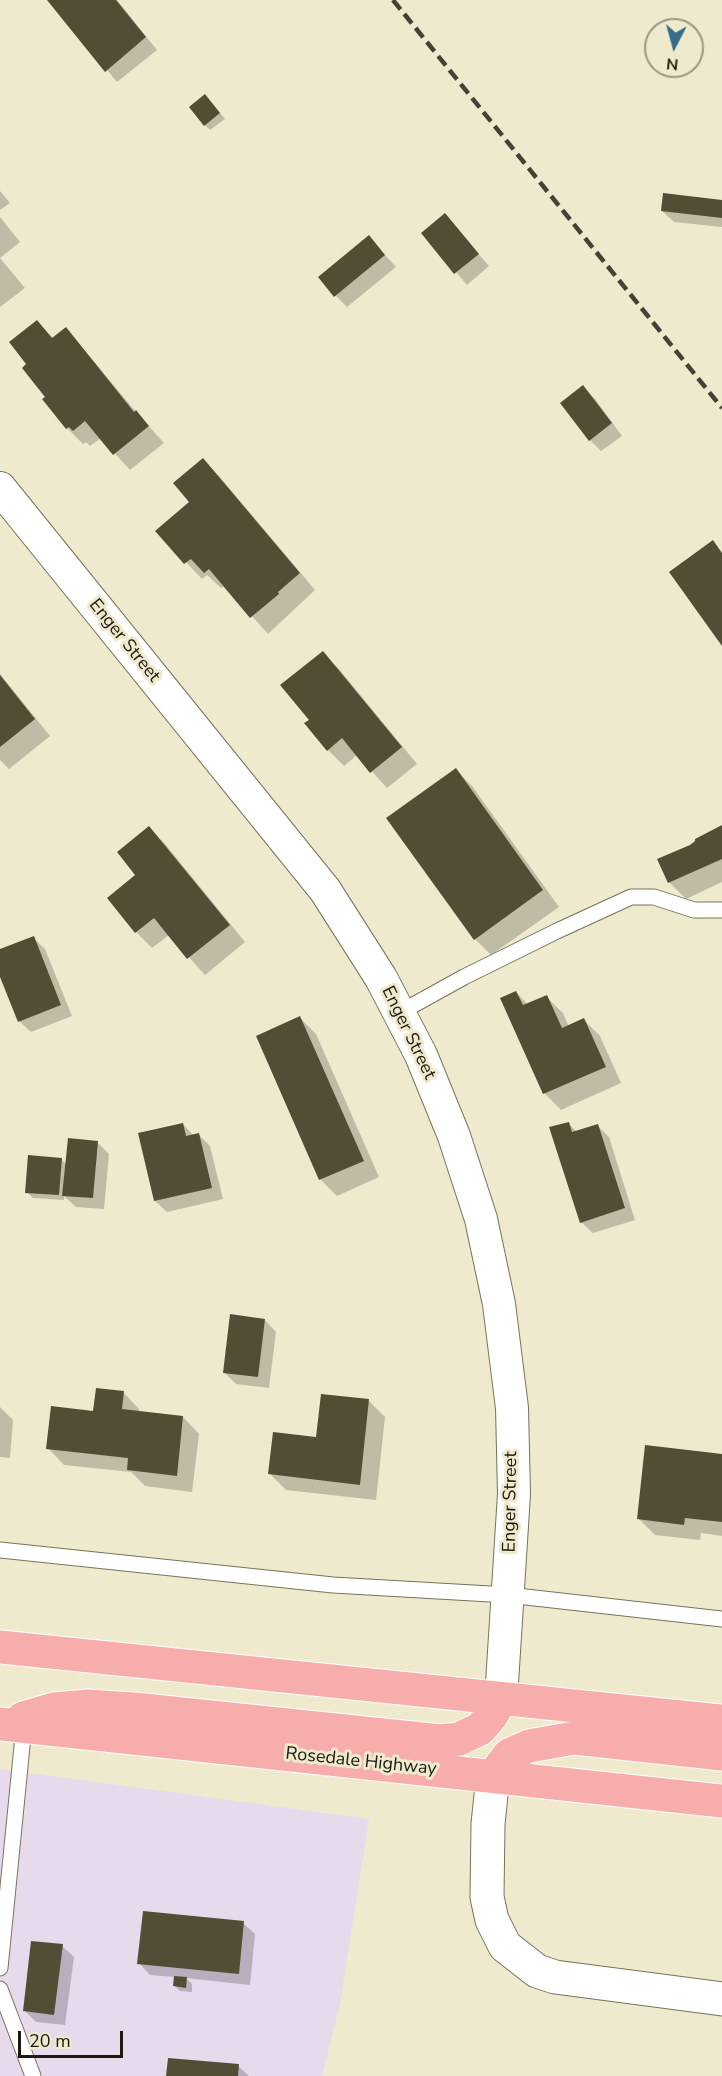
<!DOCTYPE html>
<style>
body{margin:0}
#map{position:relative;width:722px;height:2076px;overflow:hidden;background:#efeace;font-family:"Nunito Sans",sans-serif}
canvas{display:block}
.north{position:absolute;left:644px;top:18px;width:60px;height:60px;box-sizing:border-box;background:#efeace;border:2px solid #9a9682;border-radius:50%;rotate:186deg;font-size:16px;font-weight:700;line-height:24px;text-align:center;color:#1b190f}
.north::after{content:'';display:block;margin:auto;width:21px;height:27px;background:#346f87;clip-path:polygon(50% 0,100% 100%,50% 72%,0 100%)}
.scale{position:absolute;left:18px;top:2031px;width:105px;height:27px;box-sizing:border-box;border:3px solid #1b190f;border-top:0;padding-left:8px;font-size:18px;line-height:21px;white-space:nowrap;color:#1b190f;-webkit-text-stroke:4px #efeace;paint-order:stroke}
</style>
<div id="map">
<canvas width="722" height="2076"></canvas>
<div class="north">N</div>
<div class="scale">20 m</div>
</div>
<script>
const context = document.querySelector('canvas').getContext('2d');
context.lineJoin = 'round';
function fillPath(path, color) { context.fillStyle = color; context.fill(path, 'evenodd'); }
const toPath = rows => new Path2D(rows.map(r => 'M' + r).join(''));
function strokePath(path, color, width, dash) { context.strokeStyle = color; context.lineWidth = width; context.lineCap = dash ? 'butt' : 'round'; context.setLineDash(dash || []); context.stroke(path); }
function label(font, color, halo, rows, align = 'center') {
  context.font = font + ' "Nunito Sans",sans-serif'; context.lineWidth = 6; context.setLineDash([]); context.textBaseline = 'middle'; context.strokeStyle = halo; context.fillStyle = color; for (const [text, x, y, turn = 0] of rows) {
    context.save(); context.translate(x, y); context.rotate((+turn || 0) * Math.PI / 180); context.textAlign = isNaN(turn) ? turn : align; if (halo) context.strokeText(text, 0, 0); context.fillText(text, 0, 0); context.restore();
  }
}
const commercial = toPath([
 [0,1769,369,1819,340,2004,322,2076,0,2076]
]);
const shadow = toPath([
 [49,0,117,0,157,50,117,82],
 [211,102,225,119,210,130,205,125],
 [0,191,10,203,0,210],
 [722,201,722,227,674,222,662,211],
 [445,215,489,266,467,285,423,233],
 [0,217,20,242,0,258,25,288,0,307],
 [369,237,396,267,347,307,336,296],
 [37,322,54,339,65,329,81,346,136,412,164,443,130,470,101,438,90,446,86,442,83,444,67,428,28,364],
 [583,387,595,399,622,436,601,451,590,440],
 [203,460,219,476,315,590,268,634,225,586,221,588,207,575,202,579,157,531,191,502],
 [322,653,339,669,417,764,387,788,357,755,344,766,328,750,311,720],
 [0,674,50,736,9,769,0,760],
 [456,770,472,786,559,907,491,955,475,939],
 [722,826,722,882,686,899,669,882,691,846],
 [149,828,165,844,245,942,205,975,169,935,152,948,136,932,137,875],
 [33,938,45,949,72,1016,31,1032,19,1021,0,973,0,951],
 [516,992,528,1005,546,997,563,1013,569,1027,584,1020,600,1036,621,1083,561,1110,545,1094,502,998],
 [300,1018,316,1034,379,1177,337,1196,320,1179],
 [568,1123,577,1132,598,1126,609,1137,635,1220,593,1233,581,1222],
 [183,1124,194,1136,199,1135,210,1146,223,1199,167,1212,155,1201],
 [97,1142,109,1154,104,1209,76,1207,64,1196,64,1200,33,1198,27,1192,61,1159,67,1165],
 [265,1320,276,1332,269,1388,236,1384,224,1372],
 [123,1392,139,1409,139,1413,183,1417,199,1434,192,1492,145,1486,131,1472,64,1465,48,1448],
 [369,1401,385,1417,376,1500,286,1490,270,1474],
 [0,1407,13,1420,10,1458,0,1457],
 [722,1455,722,1536,701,1533,700,1540,655,1535,638,1518],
 [243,1923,255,1934,250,1985,186,1978,192,1984,192,1992,180,1991,175,1986,176,1977,150,1975,139,1963],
 [62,1946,74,1957,65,2025,36,2022,25,2011],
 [238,2066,249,2076,168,2076]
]);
const building = toPath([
 [47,0,116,0,146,37,105,72],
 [205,94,220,113,204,126,189,107],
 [663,193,722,200,722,218,661,211],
 [445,213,479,254,454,274,421,233],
 [369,235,385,255,334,297,318,277],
 [37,320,52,338,66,327,134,412,136,410,149,426,113,455,85,421,73,431,69,427,66,429,42,399,45,397,22,368,26,364,9,342],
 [583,385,612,423,589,441,560,403],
 [203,458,300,573,278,592,279,594,250,618,209,569,204,573,191,559,184,564,155,531,189,502,173,483],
 [713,540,722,553,722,646,669,572],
 [323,651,402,747,370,773,342,738,327,751,304,723,309,720,280,685],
 [0,675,35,719,0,747],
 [456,768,543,890,474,940,386,818],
 [722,825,722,859,668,883,657,859,690,845,695,841,695,839],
 [149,826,230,925,187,959,154,918,135,933,107,898,135,875,117,852],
 [34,936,61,1005,18,1022,0,977,0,949],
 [516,991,523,1005,547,995,562,1028,584,1018,606,1067,543,1094,500,998],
 [300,1016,364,1161,319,1180,256,1036],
 [569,1122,572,1132,598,1124,625,1208,580,1223,549,1127],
 [183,1123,186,1136,199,1133,212,1188,154,1201,138,1133],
 [68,1138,98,1141,93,1198,62,1196],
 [28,1155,62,1158,59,1195,25,1193],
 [230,1314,265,1319,258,1377,223,1373],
 [96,1388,124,1391,122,1409,183,1416,177,1476,127,1470,128,1458,46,1449,51,1406,93,1411],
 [321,1394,369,1399,360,1485,268,1474,273,1432,316,1437],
 [645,1445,722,1454,722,1522,685,1518,684,1525,637,1519],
 [143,1911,244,1921,239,1974,137,1964],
 [31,1941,63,1944,54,2015,23,2011],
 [174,1976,187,1977,186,1988,173,1986],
 [168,2058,239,2064,238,2076,166,2076]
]);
const lane = toPath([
 [399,1013,464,977,557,931,631,897,654,897,694,910,722,910],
 [0,1550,333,1585,508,1595,722,1619],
 [0,1968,24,1726],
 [0,1989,33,2076]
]);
const street = toPath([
 [0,488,325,890,381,978,421,1055,454,1136,481,1219,499,1304,512,1408,514,1494,501,1699]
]);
const secondary = toPath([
 [493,1776,488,1824,487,1897,492,1920,505,1946,537,1971,555,1977,722,1999]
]);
const primary = toPath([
 [0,1647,722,1721],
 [23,1718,54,1709,88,1706,134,1709,441,1741,459,1739,480,1729,492,1715,501,1699],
 [0,1724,722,1801],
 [493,1776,509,1755,529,1746,574,1738,722,1754]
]);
const rail = toPath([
 [393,0,722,408]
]);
const streetNames = [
 ["Enger Street",124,641,51],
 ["Enger Street",408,1033,64],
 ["Enger Street",511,1502,-89],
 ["Rosedale Highway",361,1762,6]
];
fillPath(commercial, '#e8daed');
fillPath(shadow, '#0003');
fillPath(building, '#524e36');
strokePath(lane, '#777259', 17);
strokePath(street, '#777259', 34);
strokePath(secondary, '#777259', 35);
strokePath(primary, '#fff', 35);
strokePath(lane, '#fff', 15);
strokePath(street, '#fff', 32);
strokePath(secondary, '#fff', 33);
strokePath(primary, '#f8adad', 33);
strokePath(rail, '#454235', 4.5, [12, 6]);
label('18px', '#1b190f', '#efeace', streetNames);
</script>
